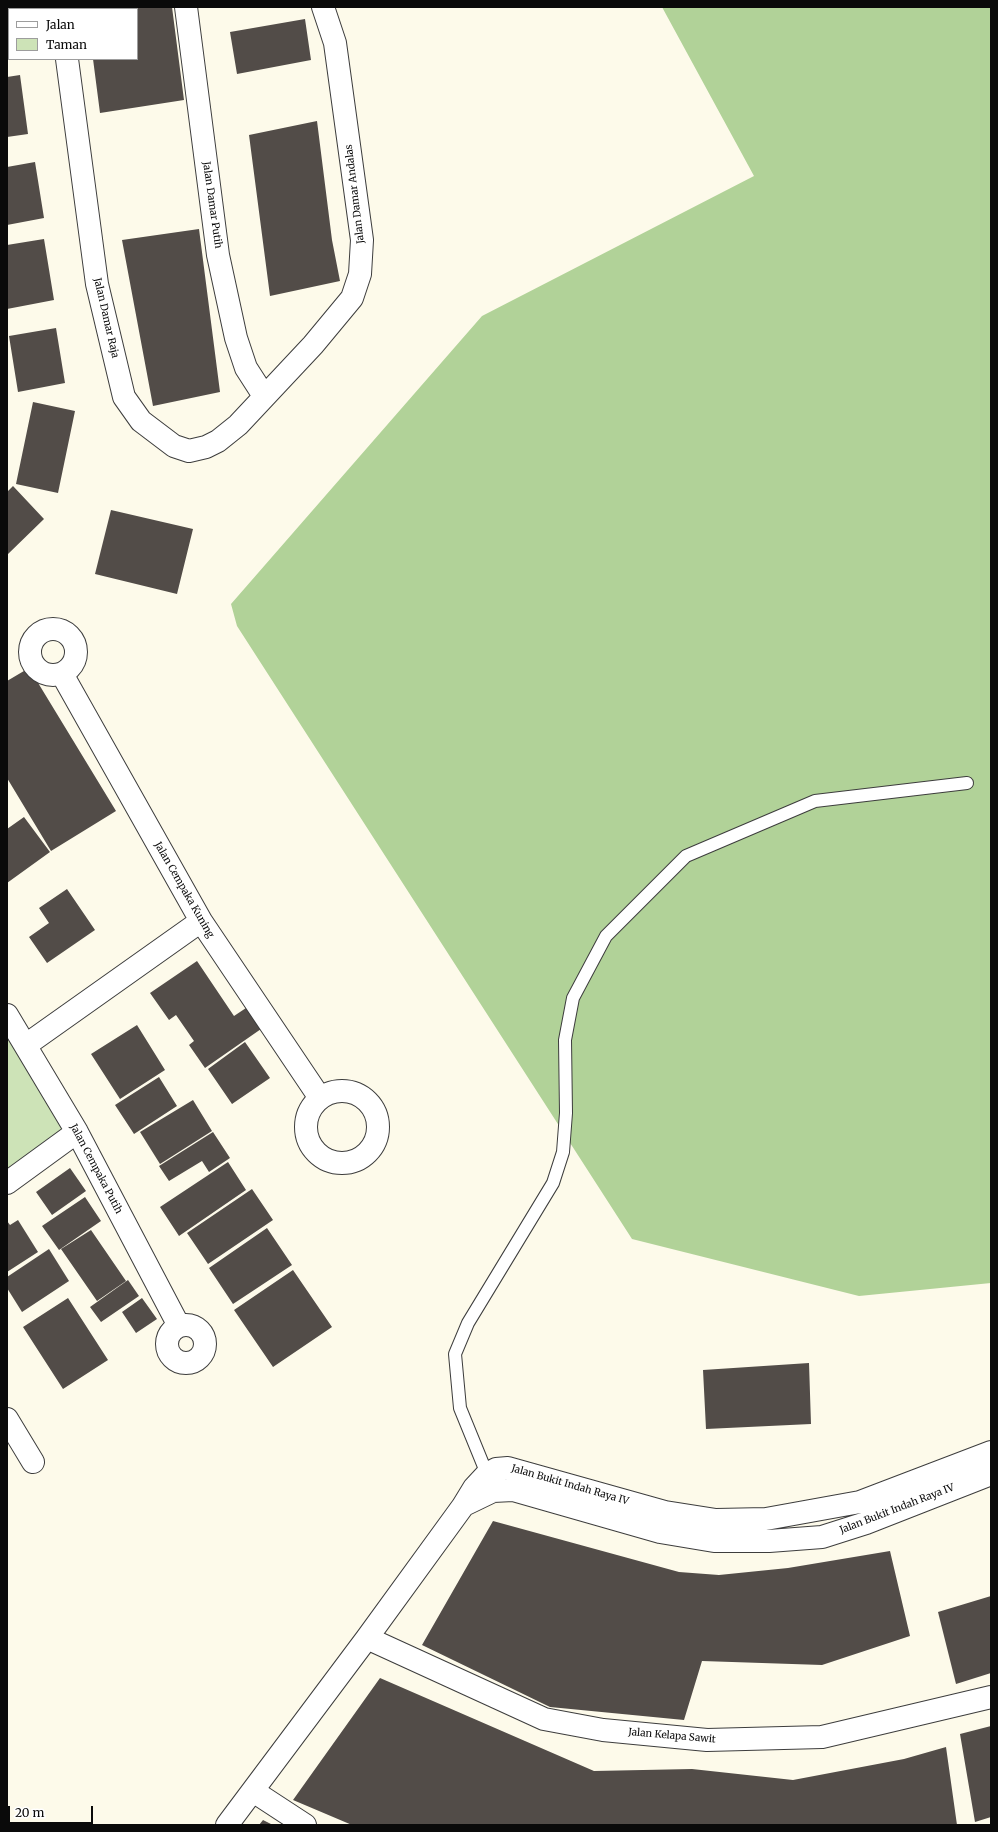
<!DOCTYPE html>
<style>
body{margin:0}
#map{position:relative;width:998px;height:1832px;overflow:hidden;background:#fdfaea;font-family:Merriweather,serif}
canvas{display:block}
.frame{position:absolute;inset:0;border:8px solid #0a0a0a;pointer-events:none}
.legend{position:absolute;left:8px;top:8px;width:130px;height:52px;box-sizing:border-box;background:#fff;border:1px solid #9d9d9d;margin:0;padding:5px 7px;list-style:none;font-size:12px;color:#0a0a0a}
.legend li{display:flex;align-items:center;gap:8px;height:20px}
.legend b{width:20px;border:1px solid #9d9d9d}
.scale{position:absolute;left:8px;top:1806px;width:85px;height:18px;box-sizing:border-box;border:2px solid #0a0a0a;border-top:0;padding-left:5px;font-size:12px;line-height:14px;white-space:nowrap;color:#0a0a0a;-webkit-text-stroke:3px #fff;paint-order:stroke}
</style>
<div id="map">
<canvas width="998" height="1832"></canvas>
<div class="frame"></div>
<ul class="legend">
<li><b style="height:5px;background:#fff"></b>Jalan</li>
<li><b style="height:11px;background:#cde3b7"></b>Taman</li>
</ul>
<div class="scale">20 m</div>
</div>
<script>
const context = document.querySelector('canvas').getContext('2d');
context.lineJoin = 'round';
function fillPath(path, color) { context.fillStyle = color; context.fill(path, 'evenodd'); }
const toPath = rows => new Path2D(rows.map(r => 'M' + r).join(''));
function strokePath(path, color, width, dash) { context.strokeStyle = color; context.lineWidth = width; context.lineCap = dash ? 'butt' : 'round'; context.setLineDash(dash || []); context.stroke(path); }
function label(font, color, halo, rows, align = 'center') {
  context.font = font + ' Merriweather,serif'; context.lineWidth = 4; context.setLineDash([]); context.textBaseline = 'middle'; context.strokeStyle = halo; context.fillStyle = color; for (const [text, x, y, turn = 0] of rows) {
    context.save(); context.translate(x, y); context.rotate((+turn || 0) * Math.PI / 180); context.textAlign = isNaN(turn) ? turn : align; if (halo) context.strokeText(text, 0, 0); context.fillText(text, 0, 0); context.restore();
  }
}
const green = toPath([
 [7,1029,76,1133,7,1177]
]);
const forest = toPath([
 [662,7,991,7,991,1283,859,1296,632,1239,237,626,231,604,482,316,754,176]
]);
const building = toPath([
 [7,7,16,7,17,9,9,9,9,54,7,54],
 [86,7,172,7,184,100,100,113,93,59,137,59,137,9,86,9],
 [305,19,311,60,237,74,230,32],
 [20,75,28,134,7,137,7,77],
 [317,121,332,240,340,281,270,296,249,135],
 [35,162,44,218,7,225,7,167],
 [199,229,220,392,153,406,122,240],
 [44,239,54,300,7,309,7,245],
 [56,328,65,383,18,392,9,336],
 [33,402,75,411,58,493,16,484],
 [13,486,44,519,7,555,7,492],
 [111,510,193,529,177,594,95,574],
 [29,668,116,811,51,851,7,778,7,681],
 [24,817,50,852,7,883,7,829],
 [67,889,95,930,47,963,29,937,49,923,39,908],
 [197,961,234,1016,246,1008,261,1029,205,1068,189,1045,194,1041,176,1015,169,1020,150,993],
 [137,1025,165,1070,120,1099,91,1054],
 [245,1042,270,1078,232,1104,208,1069],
 [159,1077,177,1106,134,1134,115,1105],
 [193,1100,212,1131,160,1164,140,1132],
 [213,1132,230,1158,209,1172,202,1161,169,1181,159,1166],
 [228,1162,246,1190,179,1236,160,1207],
 [70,1168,86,1191,52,1215,36,1192],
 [252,1189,273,1220,208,1264,187,1233],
 [85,1197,101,1221,59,1250,42,1226],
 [18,1220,38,1252,7,1272,7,1221,10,1225],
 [267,1228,292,1265,233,1304,209,1268],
 [91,1230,126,1281,97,1301,61,1249],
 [49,1249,69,1281,22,1312,7,1288,7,1277],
 [293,1270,332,1327,273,1367,234,1310],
 [128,1280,139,1296,101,1322,90,1307],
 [68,1298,108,1360,63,1389,23,1327],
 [142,1298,157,1319,136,1333,122,1312],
 [809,1363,811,1424,706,1429,703,1370],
 [493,1521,679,1572,719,1575,788,1568,890,1551,910,1636,822,1665,702,1661,684,1720,550,1707,422,1645],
 [991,1596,991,1673,956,1684,938,1612],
 [380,1678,594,1771,692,1769,793,1780,904,1759,946,1747,957,1825,352,1825,293,1800],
 [991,1726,991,1817,975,1822,960,1734],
 [263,1820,273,1825,259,1825]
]);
const lane = toPath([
 [489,1479,460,1408,455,1354,468,1323,553,1183,563,1152,566,1113,565,1040,573,998,606,936,686,856,815,801,967,783]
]);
const street = toPath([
 [60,7,60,9],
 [186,7,218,255,236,338,246,368,264,396],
 [67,59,97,284,124,397,141,421,174,446,189,451,206,447,218,441,238,425,313,345,352,298,360,274,362,240,335,43,323,7],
 '30 652a23 23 0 1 1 46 0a23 23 0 1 1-46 0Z',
 [62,674,201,921,320,1098],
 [7,1015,77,1132,179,1326],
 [26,1045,201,921],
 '306 1127a36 36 0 1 1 72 0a36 36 0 1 1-72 0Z',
 [7,1183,77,1132],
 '167 1344a19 19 0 1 1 38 0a19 19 0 1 1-38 0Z',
 [7,1419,33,1462],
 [464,1505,493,1491,513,1490,660,1532,714,1541,769,1541,822,1537,866,1523,991,1474],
 [367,1638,544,1719,603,1730,707,1740,822,1737,991,1697],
 [253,1791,305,1825],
 [227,1825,367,1638,463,1506,474,1488,487,1474,496,1469,508,1468,665,1512,716,1520,766,1519,860,1502,991,1452]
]);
const streetNames = [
 ["Jalan Damar Andalas",355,194,-97],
 ["Jalan Damar Putih",212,205,82],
 ["Jalan Damar Raja",106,318,77],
 ["Jalan Cempaka Kuning",184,890,60],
 ["Jalan Cempaka Putih",96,1169,62],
 ["Jalan Bukit Indah Raya IV",570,1485,16],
 ["Jalan Bukit Indah Raya IV",897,1509,-21],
 ["Jalan Kelapa Sawit",672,1736,5]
];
fillPath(green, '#cde3b7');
fillPath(forest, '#b1d298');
fillPath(building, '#524c48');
strokePath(lane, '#3d3d3d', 14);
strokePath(street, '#3d3d3d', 24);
strokePath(lane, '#fff', 12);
strokePath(street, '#fff', 22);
label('10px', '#0a0a0a', '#fff', streetNames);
</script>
